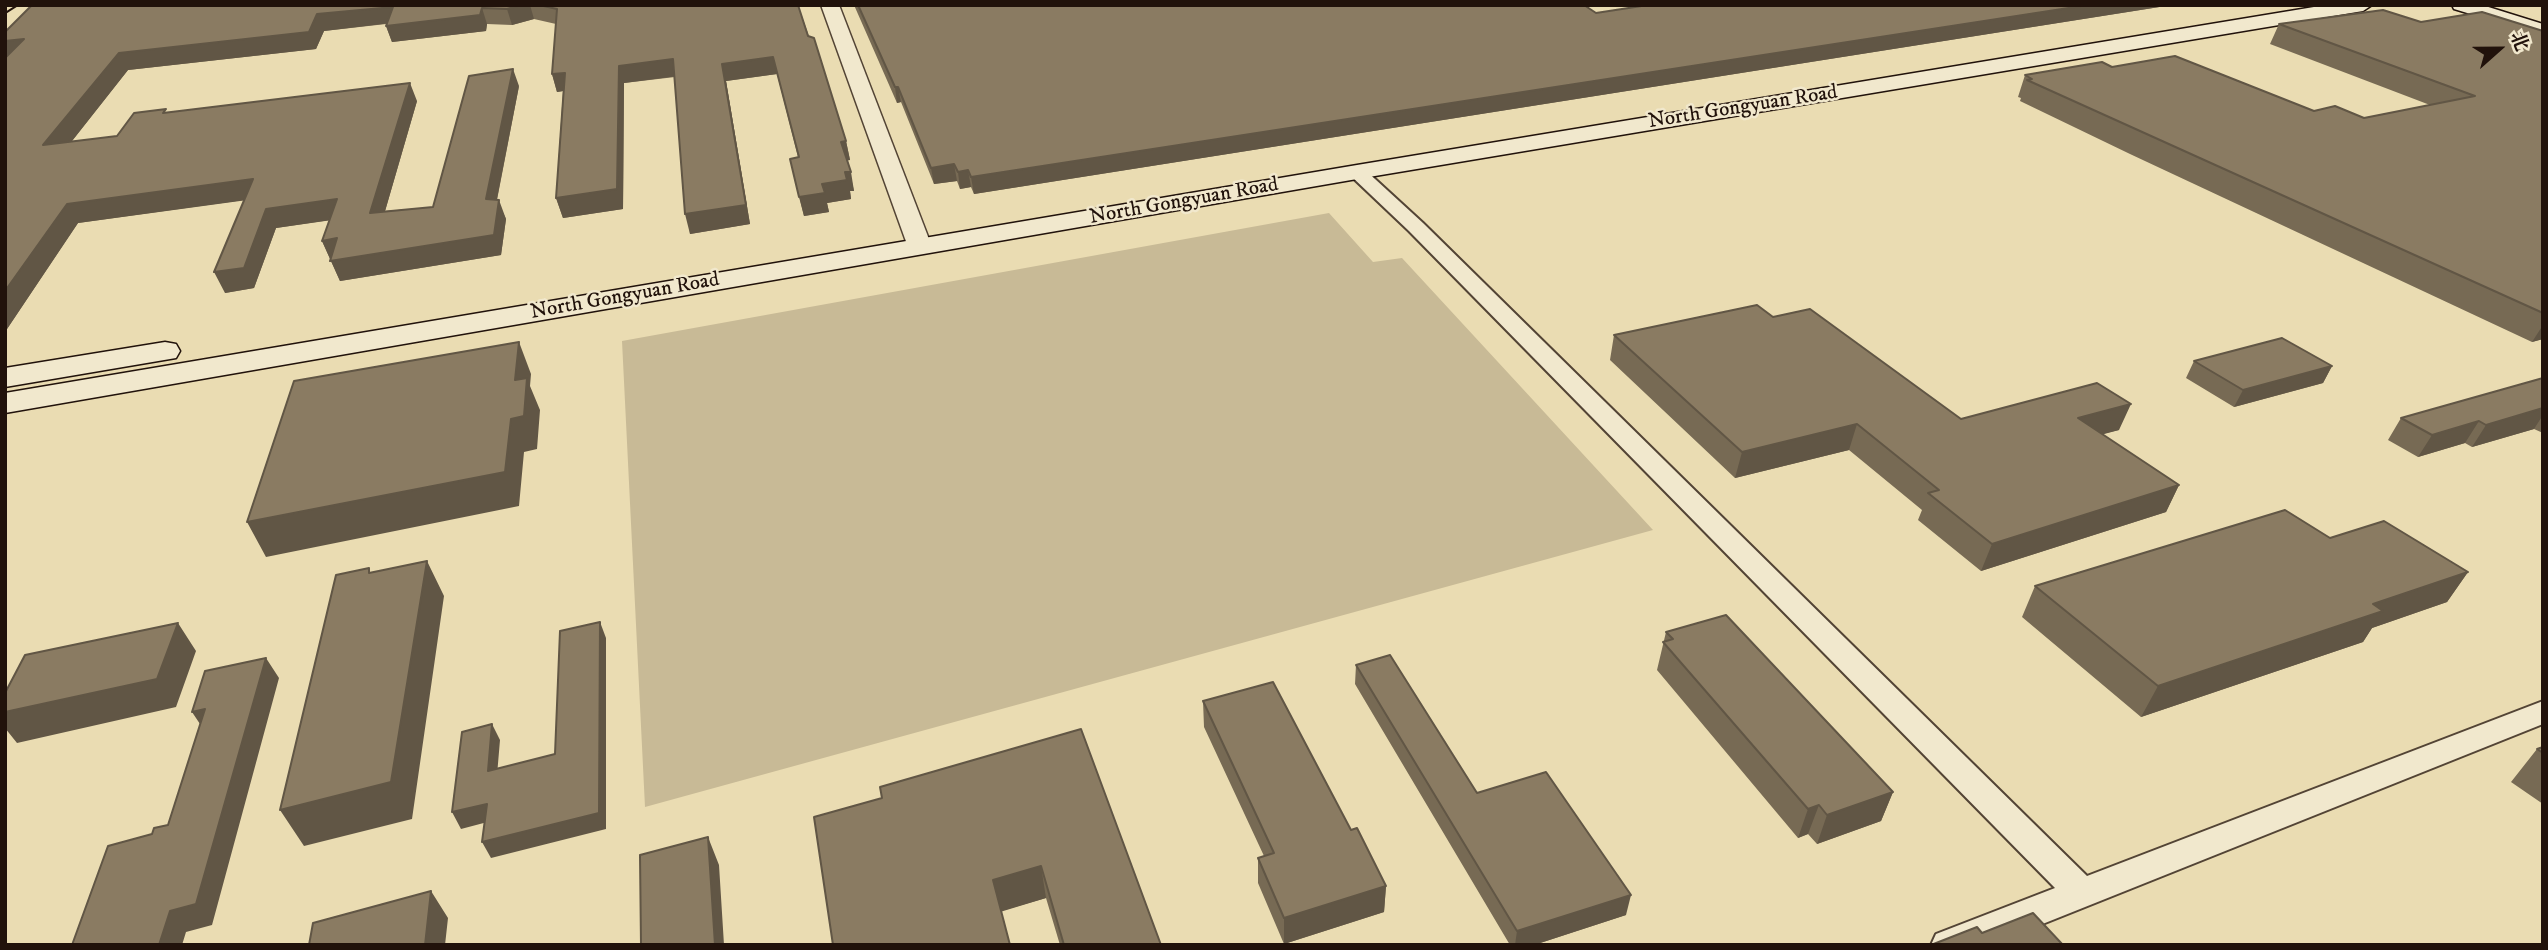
<!DOCTYPE html>
<meta charset="utf-8">
<style>
body{margin:0}
#map{position:relative;width:2548px;height:950px;overflow:hidden;background:#eadcb2;font-family:"IM FELL DW Pica","Noto Serif SC",serif}
canvas{display:block}
.frame{position:absolute;inset:0;border:7px solid #21120b;pointer-events:none}
.north{position:absolute;left:2464px;top:14px;width:70px;height:70px;-webkit-text-stroke:5px #f1e8cd;paint-order:stroke;rotate:69deg;font-size:19px;font-weight:700;line-height:28px;text-align:center;color:#21120b}
.north::after{content:'';display:block;margin:auto;width:24px;height:32px;background:#21120b;clip-path:polygon(50% 0,100% 100%,50% 72%,0 100%)}
</style>
<div id="map">
<canvas width="2548" height="950"></canvas>
<div class="frame"></div>
<div class="north">北</div>
</div>
<script>
const context = document.querySelector('canvas').getContext('2d');
context.lineJoin = 'round';
function fillPath(path, color) { context.fillStyle = color; context.fill(path, 'evenodd'); }
const toPath = rows => new Path2D(rows.map(r => 'M' + r).join(''));
function strokePath(path, color, width, dash) { context.strokeStyle = color; context.lineWidth = width; context.lineCap = dash ? 'butt' : 'round'; context.setLineDash(dash || []); context.stroke(path); }
function label(font, color, halo, rows, align = 'center') {
  context.font = font + ' "IM FELL DW Pica",serif'; context.lineWidth = 5; context.setLineDash([]); context.textBaseline = 'middle'; context.strokeStyle = halo; context.fillStyle = color; for (const [text, x, y, turn = 0] of rows) {
    context.save(); context.translate(x, y); context.rotate((+turn || 0) * Math.PI / 180); context.textAlign = isNaN(turn) ? turn : align; if (halo) context.strokeText(text, 0, 0); context.fillText(text, 0, 0); context.restore();
  }
}
const green = toPath([
 [1329,213,1373,262,1402,258,1653,530,645,807,622,341]
]);
const minor = toPath([
 [1357,167,1363,168,1423,223,2087,876,2543,701,2543,724,1990,945,1931,945,1936,934,2055,888,1409,231,1351,176,1348,172,1357,167]
]);
const tertiary = toPath([
 [821,5,839,5,932,247,929,252,911,252,908,247,821,5]
]);
const secondary = toPath([
 [2326,5,2372,5,2363,11,1357,179,5,413,5,393,1357,165,2326,5],
 [2452,5,2482,5,2543,24,2543,36,2454,9,2452,5],
 [165,342,176,344,180,351,176,358,5,387,5,368,165,342]
]);
const primary = toPath([
 [5,5,16,5,5,12,5,5]
]);
const wall = toPath([
 [32,5,798,5,846,141,850,160,847,160,854,191,850,191,851,199,827,203,829,212,804,216,790,159,798,157,777,74,726,81,750,224,690,234,675,77,624,83,623,209,563,218,556,198,563,91,557,92,552,74,556,24,534,19,512,25,487,24,486,31,392,42,386,26,386,24,324,31,316,49,128,70,71,142,117,136,167,113,417,101,385,211,433,207,519,86,497,200,506,219,501,255,340,281,322,241,330,220,276,228,254,288,225,293,244,200,78,223,5,332,5,32],
 [854,5,1584,5,1596,13,1648,5,2172,5,974,194,971,187,960,189,957,181,934,184,901,102,897,103],
 [2421,22,2543,31,2543,339,2532,342,2130,154,2020,101,2021,98,2018,97,2025,75,2112,67,2314,111,2364,118,2430,105,2270,44,2279,24],
 [1773,317,1961,419,2119,430,2102,434,2179,485,2166,512,1981,571,1918,520,1922,510,1849,450,1735,478,1610,360,1614,335],
 [2194,361,2332,366,2323,383,2234,407,2186,378],
 [2543,378,2543,433,2534,429,2472,447,2465,443,2418,457,2388,440,2401,418],
 [2330,538,2468,572,2447,602,2372,628,2363,642,2141,717,2022,617,2035,586],
 [1666,632,1893,792,1881,821,1817,844,1808,834,1798,838,1657,670],
 [1356,665,1477,793,1626,915,1534,945,1510,945,1355,684],
 [1203,701,1351,830,1386,886,1384,912,1284,944,1258,883,1258,858,1264,856,1204,727],
 [1081,729,1161,945,1060,945,1046,898,1001,911,882,798],
 [2543,747,2543,804,2511,782,2537,749]
]);
const shadedWall = toPath([
 [521,5,530,5,534,19,512,25,507,9],
 [2088,5,2172,5,974,194,971,177],
 [393,7,399,22,324,31,316,49,128,70,54,164,43,145,119,53,317,14],
 [482,8,487,24,486,31,392,42,386,26],
 [24,39,5,58,5,41],
 [773,57,777,74,726,81,750,224,690,234,685,214,722,64],
 [673,59,678,76,624,83,623,209,563,218,556,198,619,66],
 [513,69,519,86,493,219,486,199],
 [565,73,570,90,557,92,552,74],
 [410,83,417,101,379,232,370,213],
 [895,87,898,87,901,102,897,103],
 [846,141,850,160,845,161,841,142],
 [954,164,957,181,934,184,931,168],
 [968,170,971,187,960,189,958,172],
 [845,172,851,172,854,191,850,191,851,199,827,203,829,212,804,216,799,197,822,184],
 [253,179,262,198,78,223,5,332,5,291,67,204],
 [337,199,346,218,276,228,254,288,225,293,214,272,266,209],
 [499,200,506,219,501,255,340,281,322,241],
 [2543,325,2543,339,2532,342],
 [519,342,531,374,530,386,540,410,537,449,524,452,519,506,266,557,247,522,515,380],
 [2332,366,2323,383,2234,407,2243,390],
 [2131,404,2119,430,2067,444,2078,418],
 [2543,408,2543,415,2534,429,2472,447,2486,425],
 [2479,421,2465,443,2418,457,2432,435],
 [1857,424,1849,450,1735,478,1742,452],
 [2179,485,2166,512,1981,571,1992,544],
 [427,561,444,596,412,819,304,846,280,810],
 [2468,572,2447,602,2372,628,2363,642,2141,717,2158,686,2373,604],
 [600,622,606,638,606,829,491,858,482,842,599,813],
 [178,623,196,651,176,707,17,743,5,728,5,712],
 [266,658,279,678,212,925,186,932,182,945,159,945,170,911],
 [205,709,206,733,192,712],
 [492,724,500,740,496,787,488,771],
 [1893,792,1881,821,1817,844,1827,815],
 [487,804,495,820,461,829,452,812],
 [1819,805,1808,834,1798,838,1808,809],
 [708,837,719,865,724,945,715,945],
 [1041,866,1046,898,1000,912,993,880],
 [1386,886,1384,912,1284,944,1284,918],
 [431,891,448,918,445,945,425,945],
 [1631,895,1626,915,1534,945,1515,945,1517,931]
]);
const building = toPath([
 [32,5,521,5,507,9,482,8,480,15,386,26,393,7,317,14,309,32,119,53,43,145,117,136,134,113,166,109,163,113,410,83,370,213,433,207,469,76,513,69,486,199,499,200,494,235,330,261,337,238,322,241,337,199,266,209,244,268,214,272,253,179,67,204,5,291,5,58,24,39,5,41,5,32,32,5],
 [539,5,798,5,808,36,814,38,846,141,841,142,851,172,845,172,847,180,822,184,825,193,799,197,790,159,799,157,773,57,722,64,746,205,685,214,673,59,619,66,617,189,556,198,565,73,552,74,557,9,539,5],
 [858,5,1584,5,1596,13,1648,5,2088,5,971,177,968,170,958,172,954,164,931,168,898,87,895,87,858,5],
 [2383,10,2421,22,2482,12,2543,31,2543,313,2140,131,2027,80,2032,79,2025,75,2102,62,2112,67,2175,56,2314,111,2335,106,2364,118,2475,96,2279,24,2383,10],
 [1757,305,1773,317,1810,309,1961,419,2097,383,2131,404,2078,418,2179,485,1992,544,1928,493,1939,490,1857,424,1742,452,1614,335,1757,305],
 [2282,338,2332,366,2243,390,2194,361,2282,338],
 [519,342,515,380,527,378,524,416,511,419,505,472,247,522,294,381,519,342],
 [2543,378,2543,408,2486,425,2479,421,2432,435,2401,418,2543,378],
 [2285,510,2330,538,2384,521,2468,572,2373,604,2383,611,2158,686,2035,586,2285,510],
 [427,561,391,782,280,810,336,575,369,568,369,573,427,561],
 [1726,615,1893,792,1827,815,1819,805,1808,809,1663,642,1673,639,1666,632,1726,615],
 [600,622,599,813,482,842,487,804,452,812,462,732,492,724,488,771,555,754,560,631,600,622],
 [178,623,157,679,5,712,5,693,25,655,178,623],
 [1390,655,1477,793,1546,772,1631,895,1517,931,1356,665,1390,655],
 [266,658,196,904,170,911,159,945,72,945,108,846,152,834,154,828,168,825,205,709,192,712,205,671,266,658],
 [1273,682,1351,830,1357,828,1386,886,1284,918,1258,858,1274,853,1203,701,1273,682],
 [1081,729,1161,945,1064,945,1041,866,993,880,1010,945,833,945,814,817,882,798,880,787,1081,729],
 [2543,747,2543,753,2537,749,2543,747],
 [708,837,715,945,641,945,640,855,708,837],
 [431,891,425,945,309,945,313,923,431,891],
 [2033,913,2063,945,1931,945,1977,927,1982,933,2033,913]
]);
const farStreetnames = [
 ["North Gongyuan Road",1743,108,-9],
 ["North Gongyuan Road",1184,202,-10],
 ["North Gongyuan Road",625,297,-10]
];
fillPath(green, '#c8ba96');
strokePath(minor, '#534435', 4);
strokePath(tertiary, '#534435', 3);
strokePath(secondary, '#21120b', 3);
strokePath(primary, '#21120b', 4);
fillPath(minor, '#f1e8cd');
fillPath(tertiary, '#f1e8cd');
fillPath(secondary, '#f1e8cd');
fillPath(primary, '#eadcb2');
fillPath(wall, '#776a54');
fillPath(shadedWall, '#615645');
fillPath(building, '#8a7b62');
strokePath(building, '#615645', 2);
label('21px', '#21120b', '#f1e8cd', farStreetnames);
</script>
